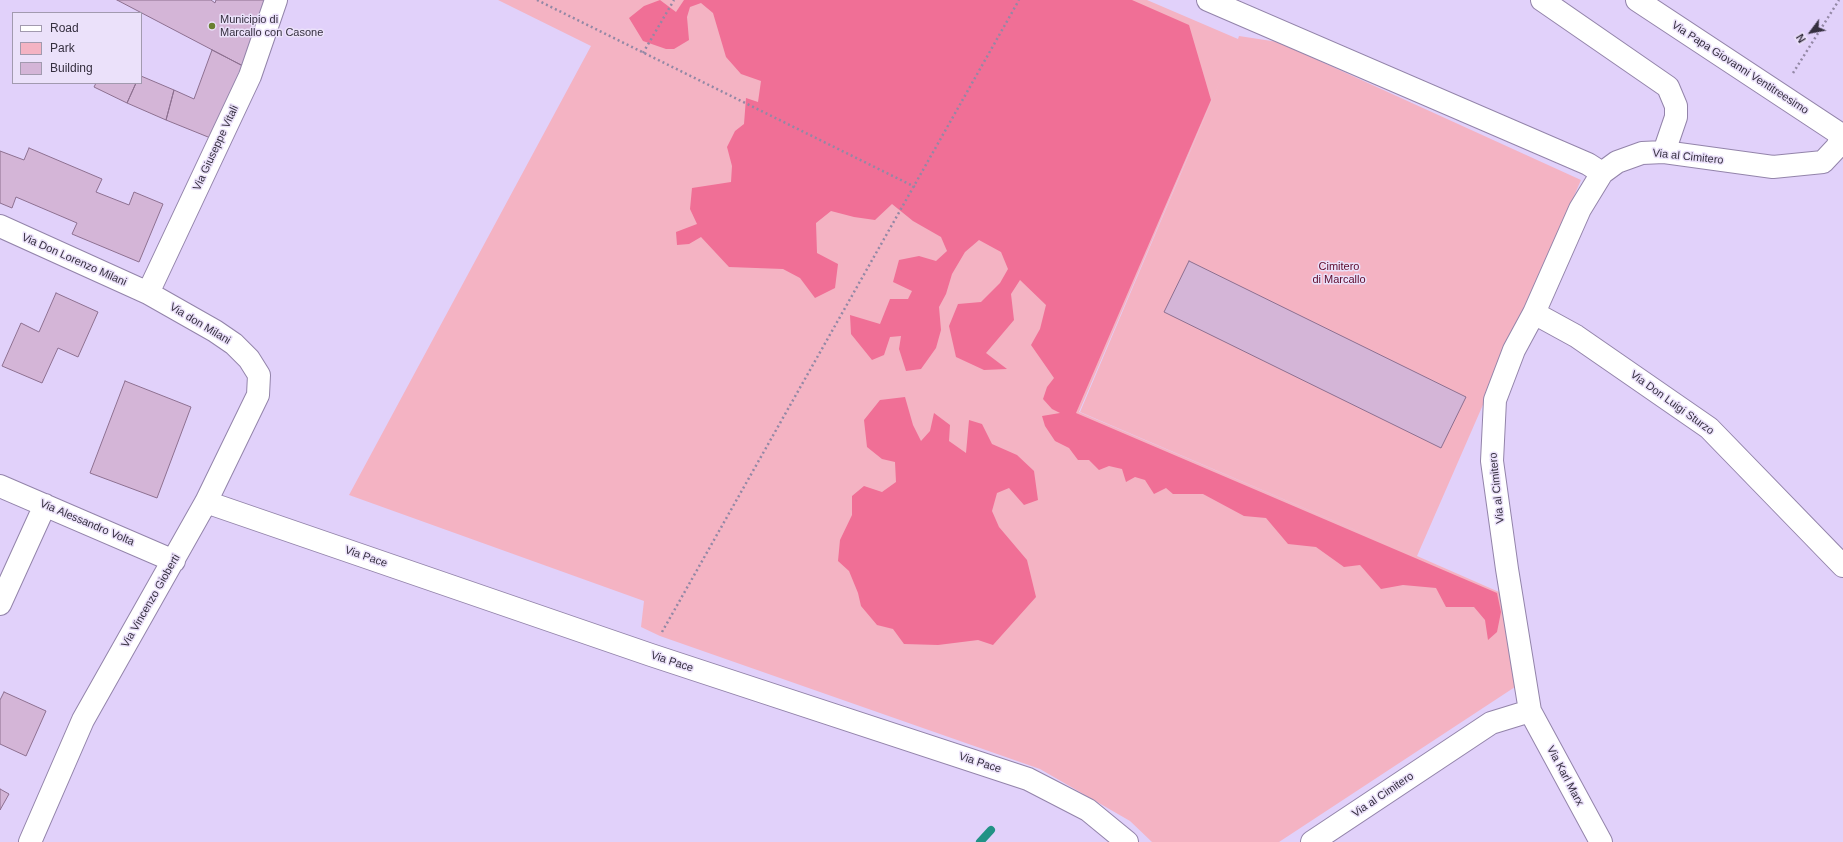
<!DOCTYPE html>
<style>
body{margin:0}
#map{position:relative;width:1843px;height:842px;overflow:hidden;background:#e1d1fa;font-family:Arial,sans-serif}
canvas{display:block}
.legend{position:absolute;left:12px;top:12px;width:130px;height:72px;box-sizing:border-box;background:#ebe1fa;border:1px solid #a29aaf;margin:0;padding:5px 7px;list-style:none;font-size:12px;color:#352f3f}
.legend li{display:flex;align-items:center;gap:8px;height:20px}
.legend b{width:20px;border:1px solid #a29aaf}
.north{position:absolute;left:1791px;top:12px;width:40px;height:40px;-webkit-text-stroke:3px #ebe1fa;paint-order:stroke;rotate:238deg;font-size:11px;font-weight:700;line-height:16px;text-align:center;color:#352f3f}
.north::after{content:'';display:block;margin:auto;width:14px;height:18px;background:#352f3f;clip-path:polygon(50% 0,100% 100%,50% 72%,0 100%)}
</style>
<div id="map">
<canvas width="1843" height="842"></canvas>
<ul class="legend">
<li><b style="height:5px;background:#fff"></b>Road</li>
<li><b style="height:11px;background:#f4b3c3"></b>Park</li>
<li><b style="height:11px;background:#d4b5d7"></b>Building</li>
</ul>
<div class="north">N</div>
</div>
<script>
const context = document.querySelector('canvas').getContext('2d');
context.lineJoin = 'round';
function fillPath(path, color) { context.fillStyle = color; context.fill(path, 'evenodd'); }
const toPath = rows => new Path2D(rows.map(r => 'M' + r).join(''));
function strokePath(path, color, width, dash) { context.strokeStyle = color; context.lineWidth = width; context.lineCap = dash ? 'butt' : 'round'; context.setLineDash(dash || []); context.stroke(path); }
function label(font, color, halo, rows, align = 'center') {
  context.font = font + ' Arial,sans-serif'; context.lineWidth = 3; context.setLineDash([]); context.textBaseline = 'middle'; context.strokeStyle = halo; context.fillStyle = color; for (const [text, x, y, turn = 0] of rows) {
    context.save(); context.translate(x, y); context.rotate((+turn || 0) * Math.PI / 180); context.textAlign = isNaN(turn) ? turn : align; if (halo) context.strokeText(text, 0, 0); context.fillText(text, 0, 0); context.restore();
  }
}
const green = toPath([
 [498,0,1147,0,1238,39,1239,36,1278,42,1581,180,1417,556,1499,592,1518,685,1279,842,1152,842,1130,821,1040,769,660,636,641,627,644,601,349,495,591,46],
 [1223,74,1080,412,1409,553,1079,412]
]);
const forest = toPath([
 [660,0,676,12,684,0,1132,0,1189,25,1211,100,1076,413,1497,593,1501,612,1497,632,1488,640,1485,620,1474,607,1446,607,1436,588,1403,585,1381,589,1360,565,1344,567,1316,547,1288,544,1266,518,1244,516,1203,494,1173,494,1166,488,1154,494,1145,480,1135,477,1126,482,1122,469,1109,466,1099,470,1089,460,1078,460,1069,448,1055,441,1045,426,1042,416,1060,413,1052,409,1043,399,1047,387,1054,378,1031,345,1040,329,1046,305,1020,280,1011,294,1014,320,986,353,1007,369,984,370,956,357,949,326,958,304,981,302,1000,283,1008,269,1001,252,979,240,965,252,952,274,946,294,939,307,941,330,936,348,921,369,906,371,899,349,901,336,890,337,884,355,872,360,851,334,850,315,880,324,890,299,908,299,912,291,893,282,899,260,919,256,936,261,947,251,941,237,913,221,892,204,875,220,854,217,831,211,816,223,817,253,838,264,835,288,815,298,800,278,783,269,729,267,701,237,689,244,677,245,676,232,697,224,690,209,692,188,731,182,732,166,727,147,735,131,744,124,746,98,758,102,761,81,741,74,726,57,713,13,701,3,690,7,687,17,689,40,674,49,666,49,643,41,629,18,644,6],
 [905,397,913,425,921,441,930,431,934,413,950,425,949,441,966,453,969,420,982,424,992,444,1017,455,1034,471,1038,500,1024,505,1009,488,997,493,992,511,999,527,1027,560,1036,597,993,645,978,640,938,645,904,644,893,629,877,625,861,606,858,593,849,571,838,561,840,540,852,515,852,496,864,486,882,492,896,482,895,462,882,459,867,447,864,420,880,400]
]);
const stream = toPath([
 [980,842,991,830]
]);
const building = toPath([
 [117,0,211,0,215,3,216,0,267,0,243,66,117,0],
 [212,50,243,66,213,139,166,120,174,90,194,99,212,50],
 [141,76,174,90,166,120,127,103,136,83,141,83,141,76],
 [96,83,136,83,127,103,94,87,96,83],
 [29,148,102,179,96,192,129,205,134,192,163,204,139,262,72,234,77,223,16,197,12,208,0,203,0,151,24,160,29,148],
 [1189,261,1466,397,1441,448,1164,312,1189,261],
 [56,293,98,312,78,357,58,348,42,383,2,366,21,323,39,332,56,293],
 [125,381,191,407,157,498,90,473,125,381],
 [4,692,46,711,26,756,0,744,0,700,4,692],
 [0,789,9,794,0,810,0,789]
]);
const path = toPath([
 [537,0,915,187],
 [643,53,674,0],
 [1793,73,1839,0],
 [662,632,1019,0]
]);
const minor = toPath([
 [1208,0,1588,164,1602,173],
 [1542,0,1668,87,1676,106,1676,117,1664,152],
 [1637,0,1843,136],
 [0,226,148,293,215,331,234,344,249,359,259,375,258,395,206,502,83,720,30,842],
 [148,293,250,76,276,0],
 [1534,313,1576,336,1709,428,1843,566],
 [0,486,174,561],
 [206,502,651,655,1028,779,1088,810,1127,842],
 [0,604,45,505],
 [1530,711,1601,842],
 [1312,842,1491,723,1530,711,1507,569,1492,461,1495,400,1514,350,1534,313,1580,209,1602,173,1617,162,1642,153,1664,152,1773,167,1823,162,1837,147,1842,135]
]);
const markers = [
 [212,26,4,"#697f31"]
];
const poiNames = [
 ["Municipio di",220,20],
 ["Marcallo con Casone",220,33]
];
const streetNames = [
 ["Via Papa Giovanni Ventitreesimo",1740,68,33],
 ["Via Giuseppe Vitali",216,148,-65],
 ["Via al Cimitero",1688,157,6],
 ["Via Don Lorenzo Milani",74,260,24],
 ["Via don Milani",200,324,31],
 ["Via Don Luigi Sturzo",1672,403,36],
 ["Via al Cimitero",1497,488,-96],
 ["Via Alessandro Volta",87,523,23],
 ["Via Pace",366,557,19],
 ["Via Vincenzo Gioberti",151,601,-60],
 ["Via Pace",672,662,18],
 ["Via Pace",980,763,18],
 ["Via Karl Marx",1565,776,62],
 ["Via al Cimitero",1383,795,-34]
];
const parkNames = [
 ["Cimitero",1339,267],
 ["di Marcallo",1339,280]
];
fillPath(green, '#f4b3c3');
fillPath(forest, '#f06f96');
strokePath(stream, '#229285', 8);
fillPath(building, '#d4b5d7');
strokePath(building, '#8d7090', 1);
strokePath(minor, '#9384aa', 24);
strokePath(path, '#9388a5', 2.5, [2, 3]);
strokePath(minor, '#fff', 22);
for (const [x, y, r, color] of markers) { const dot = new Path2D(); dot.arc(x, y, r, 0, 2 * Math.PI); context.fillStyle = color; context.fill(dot); strokePath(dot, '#ebe1fa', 1.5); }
label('11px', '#352f3f', '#ebe1fa', poiNames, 'left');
label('11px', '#352f3f', '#ebe1fa', streetNames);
label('11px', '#5c092b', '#ebe1fa', parkNames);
</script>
